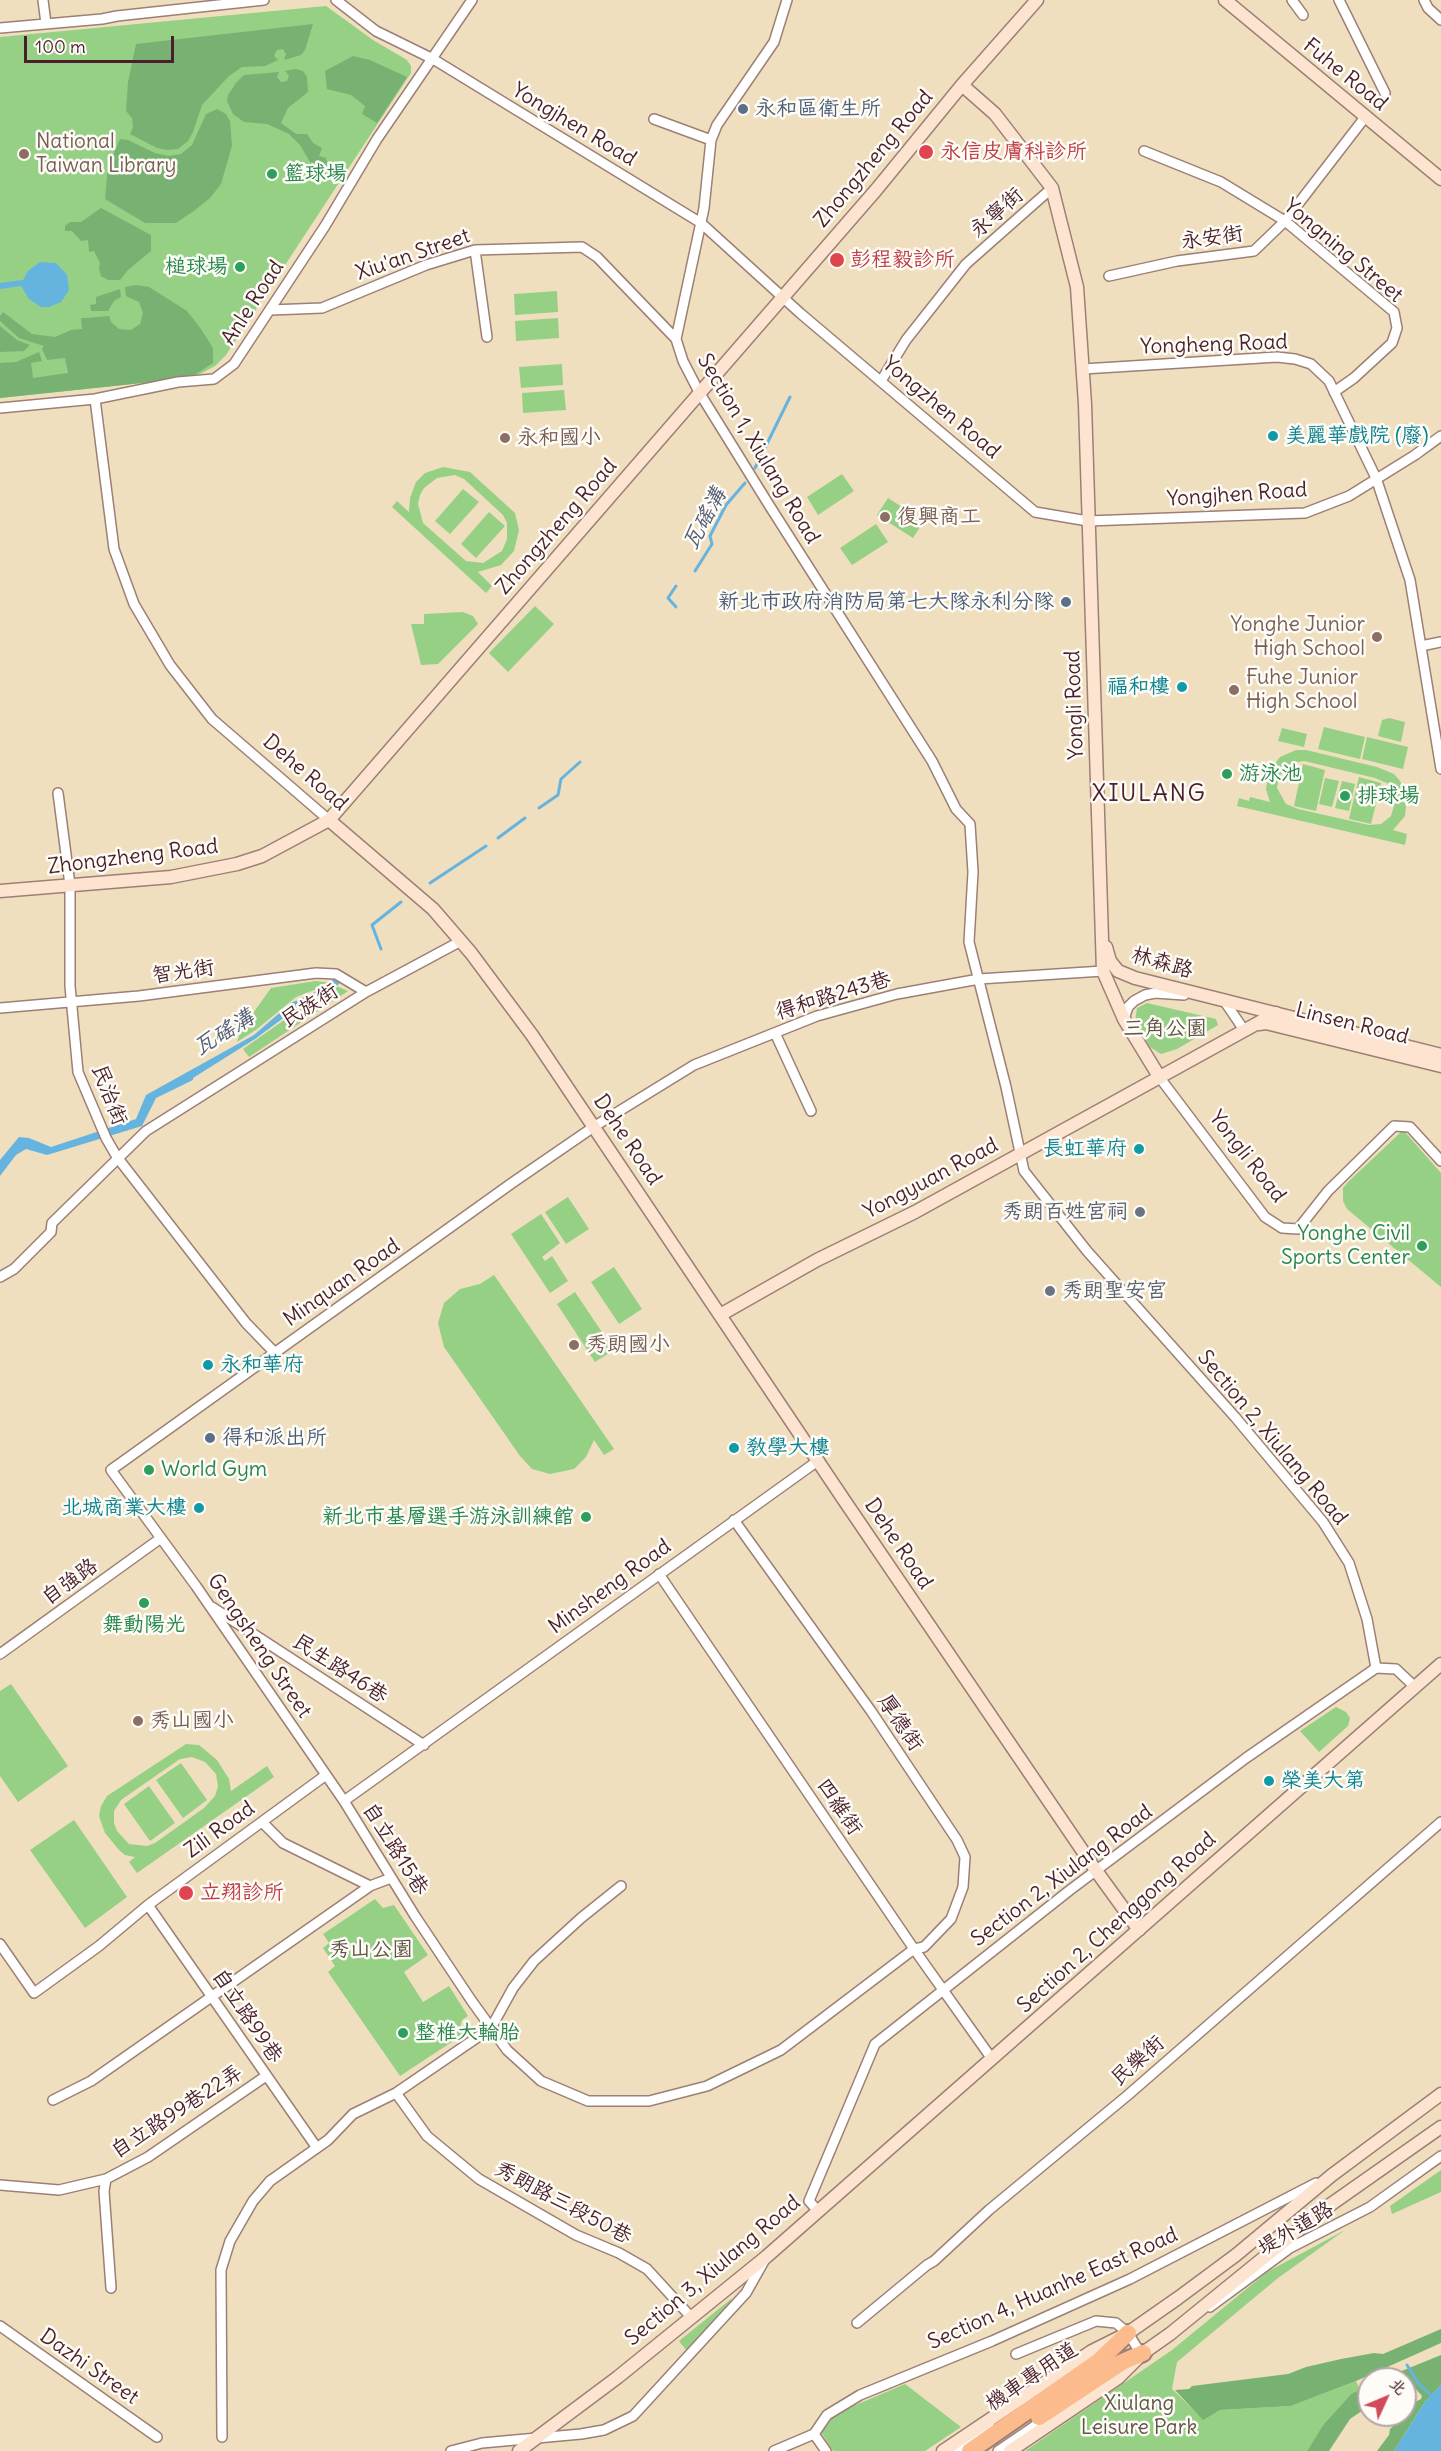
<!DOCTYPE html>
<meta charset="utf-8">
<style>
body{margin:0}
#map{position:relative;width:1441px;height:2451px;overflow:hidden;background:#f0dfbf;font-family:Delius,"LXGW WenKai TC",sans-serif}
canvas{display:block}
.north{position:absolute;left:1357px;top:2367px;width:60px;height:60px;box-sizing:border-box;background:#fdfcf7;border:2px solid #b5a4a5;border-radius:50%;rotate:46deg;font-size:16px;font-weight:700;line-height:24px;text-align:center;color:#4a1f2b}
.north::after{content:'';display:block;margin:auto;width:21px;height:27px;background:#d1495b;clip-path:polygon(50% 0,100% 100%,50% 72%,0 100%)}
.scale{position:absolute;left:24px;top:36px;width:150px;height:27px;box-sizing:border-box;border:3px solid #4a1f2b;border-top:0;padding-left:8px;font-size:18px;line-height:21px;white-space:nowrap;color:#4a1f2b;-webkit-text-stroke:4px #fdfcf7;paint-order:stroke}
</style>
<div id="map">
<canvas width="1441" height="2451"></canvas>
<div class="north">北</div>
<div class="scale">100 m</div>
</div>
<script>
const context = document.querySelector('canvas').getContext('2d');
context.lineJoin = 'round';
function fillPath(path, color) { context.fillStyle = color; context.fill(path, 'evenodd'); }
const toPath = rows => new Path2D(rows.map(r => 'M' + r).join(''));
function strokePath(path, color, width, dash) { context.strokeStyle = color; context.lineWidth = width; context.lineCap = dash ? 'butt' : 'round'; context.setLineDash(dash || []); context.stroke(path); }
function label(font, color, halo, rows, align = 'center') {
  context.font = font + ' Delius,"LXGW WenKai TC",sans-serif'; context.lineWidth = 5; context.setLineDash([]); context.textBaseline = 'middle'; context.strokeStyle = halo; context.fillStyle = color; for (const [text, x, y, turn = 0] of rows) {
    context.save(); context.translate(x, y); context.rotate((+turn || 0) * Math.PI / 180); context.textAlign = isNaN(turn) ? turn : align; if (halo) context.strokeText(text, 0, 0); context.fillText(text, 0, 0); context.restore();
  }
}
const green = toPath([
 [326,6,373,40,407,60,411,66,411,73,226,355,215,366,198,375,180,379,0,398,0,37],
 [557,291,558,312,515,315,514,294],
 [558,318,559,338,516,341,515,321],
 [562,364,563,385,521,388,519,367],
 [564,390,566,410,523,413,522,393],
 [443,467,470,472,515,513,519,530,514,551,501,565,478,572,492,586,486,593,392,507,397,501,409,512,410,498,416,482,425,473],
 [455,475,464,479,503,515,507,523,507,539,502,551,483,563,466,561,423,523,418,504,420,495,424,488,437,478],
 [842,474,854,491,818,515,807,497],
 [463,489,479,502,450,534,435,521],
 [888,498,924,521,913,538,877,515],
 [489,512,505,526,476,558,461,544],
 [876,524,888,542,852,565,840,548],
 [535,606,554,624,508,672,489,653],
 [463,612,473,616,478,624,438,664,421,665,411,624,424,624,424,614],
 [1389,718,1405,722,1401,742,1378,736,1382,720],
 [1324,727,1365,737,1360,759,1318,749],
 [1282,728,1307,734,1304,747,1278,741],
 [1367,737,1408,747,1403,769,1362,759],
 [1296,750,1306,750,1377,767,1394,774,1400,781,1407,797,1405,816,1393,830,1407,834,1405,845,1237,806,1239,798,1249,801,1250,797,1270,802,1266,789,1269,771,1280,757],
 [1304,761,1375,778,1387,783,1396,799,1391,816,1381,824,1369,825,1298,809,1286,804,1277,788,1279,776,1292,763],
 [1303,764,1325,770,1316,811,1294,806],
 [1359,777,1381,783,1371,824,1349,819],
 [1325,778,1339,781,1332,807,1319,804],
 [1342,781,1355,784,1349,811,1335,808],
 [316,981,332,983,296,997,257,1029,237,1042,241,1030,271,988],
 [334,985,348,991,249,1057,243,1049],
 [1147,1003,1216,1019,1218,1025,1177,1049,1161,1054,1150,1047,1135,1021,1137,1008],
 [1401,1132,1405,1132,1441,1173,1441,1287,1347,1209,1343,1201,1343,1188,1348,1182],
 [568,1197,589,1229,566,1244,545,1212],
 [541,1214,560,1243,542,1257,545,1261,552,1256,568,1281,550,1293,511,1234],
 [614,1267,642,1309,619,1324,591,1282],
 [494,1275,614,1449,604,1455,594,1440,586,1457,574,1469,550,1474,532,1469,520,1456,444,1347,438,1323,444,1303,460,1289,480,1284],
 [575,1292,614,1350,595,1362,557,1304],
 [11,1684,68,1766,18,1802,0,1776,0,1691],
 [1336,1707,1346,1712,1350,1718,1348,1726,1319,1752,1300,1731],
 [186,1744,199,1745,217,1760,229,1779,231,1791,267,1766,274,1777,137,1873,129,1862,135,1857,125,1855,119,1850,105,1833,99,1816,101,1806,107,1796],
 [192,1757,205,1762,216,1774,218,1786,215,1796,204,1808,155,1843,147,1846,129,1844,117,1831,114,1823,114,1811,121,1800,180,1759],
 [181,1763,207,1800,183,1818,156,1780],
 [149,1786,175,1823,150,1841,124,1804],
 [74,1820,127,1897,85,1928,30,1850],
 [375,1899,383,1908,394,1905,428,1955,404,1972,423,2002,449,1986,468,2016,462,2020,460,2028,464,2034,400,2076,328,1972,335,1966,323,1948,329,1943,323,1934],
 [1441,2170,1441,2192,1392,2214,1390,2206],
 [1345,2230,1278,2278,1177,2362,1172,2389,1203,2419,1220,2410,1291,2406,1356,2381,1360,2390,1351,2394,1323,2425,1307,2451,1025,2451,1172,2350,1267,2272],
 [731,2299,732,2303,687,2351,679,2341],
 [905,2384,961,2427,925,2451,833,2451,821,2432,831,2418,837,2413]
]);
const forest = toPath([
 [313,24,305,50,301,55,284,60,286,54,283,49,277,50,274,56,278,60,265,66,242,67,229,76,202,105,193,132,188,141,178,149,167,150,157,148,130,134,133,127,132,118,126,111,128,82,136,44],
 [353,56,370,60,407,77,377,123,362,114,365,106,351,95,327,89,325,71],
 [295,69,303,71,307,77,308,92,288,108,281,123,296,134,307,134,313,143,322,148,319,156,326,158,327,165,310,162,300,145,289,134,267,124,244,122,233,114,227,101,228,95,236,83,244,75,279,72,277,77,281,82,287,81,289,76,285,71],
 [217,109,226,114,230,121,232,146,221,184,210,198,195,210,176,223,145,223,105,199,108,166,120,139,128,140,155,153,169,156,181,154,192,145,206,114],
 [101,208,151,235,151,251,128,270,120,280,108,280,101,276,99,269,100,263,94,251,89,252,88,240,81,241,72,231,65,231,65,226,70,222,81,222],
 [136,285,149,287,187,311,201,329,213,348,213,363,196,374,180,379,0,398,0,363,16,362,39,352,42,361,31,363,33,378,68,373,65,358,47,360,42,349,44,346,19,338,0,321,0,316,3,312,32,334,55,337,71,330,82,329,81,318,86,318,109,316,111,322,119,329,131,330,140,324,143,313,139,302,126,296,125,287],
 [120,289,121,297,114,301,108,311,91,311,90,305,96,304,96,297],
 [0,326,17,340,30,345,24,351,0,352],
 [1441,2329,1441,2343,1356,2381,1291,2406,1220,2410,1203,2420,1175,2390,1189,2389,1192,2386,1288,2374,1306,2367,1341,2359,1374,2353,1383,2354],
 [1441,2355,1441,2385,1425,2402,1394,2451,1377,2451,1389,2435,1390,2429,1405,2415,1411,2404,1421,2399,1422,2396,1406,2378,1382,2379],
 [1369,2385,1369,2406,1350,2419,1329,2451,1307,2451,1323,2425,1351,2394]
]);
const water = toPath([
 [40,262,56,263,67,275,69,290,61,302,49,307,41,307,29,299,21,286,0,289,0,283,23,280,28,271],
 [336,977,342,981,327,995,305,1002,255,1039,193,1078,193,1080,156,1098,142,1126,47,1155,26,1149,16,1155,0,1176,0,1160,19,1137,29,1138,51,1147,136,1119,146,1095,254,1035,291,1003,322,989],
 [1441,2385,1441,2451,1394,2451,1425,2402]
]);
const stream = toPath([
 [755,468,790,397],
 [695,571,712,544,710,536,726,505,745,483],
 [676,607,668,598,676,586],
 [539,808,558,795,561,779,580,762],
 [498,838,525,818],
 [430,883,486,846],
 [381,949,372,925,401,902],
 [1407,2365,1418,2383,1434,2398]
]);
const street = toPath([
 [43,0,46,24],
 [336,0,376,31,433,59,701,223,800,313,1035,512,1088,521,1305,513,1349,496,1415,455,1441,436],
 [787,0,774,42,717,125,711,140,704,208,676,339,683,361,699,392,769,505,932,761,956,809,970,824,973,872,969,942,1006,1087,1024,1171,1087,1251,1235,1417,1323,1522,1349,1563,1367,1619,1376,1668,1246,1758,1070,1890,875,2044,809,2201,818,2211],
 [1292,0,1303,15],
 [1339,0,1385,93],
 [1424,0,1428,8,1441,20],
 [0,28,102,19,117,16,264,0],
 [654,119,711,140],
 [1144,151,1221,182,1285,221,1394,312,1397,328,1392,343,1354,378,1334,392],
 [475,250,487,337],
 [1109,276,1177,261,1254,251,1285,221,1366,116],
 [271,310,322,308,426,265,475,250,582,247,597,257,676,339],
 [1083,369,1277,357,1295,359,1311,364,1329,381,1376,478,1410,580,1441,769],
 [881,381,906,340,966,264,1052,188],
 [95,399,114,549,134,604,170,665,212,719,329,820],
 [0,408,95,399,178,382,214,379,234,364,325,226,377,139,472,0],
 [1421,646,1441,642],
 [58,793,70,885,70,986,78,1072,106,1138,117,1157,246,1323,275,1353],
 [1223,999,1244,1030],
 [0,1008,139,996,316,973,336,974,366,992],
 [1124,1019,1128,1007,1134,1001,1145,995,1155,993,1184,995],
 [775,1033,811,1111],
 [1160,1078,1265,1217,1282,1228,1298,1229,1328,1191,1394,1126,1410,1127,1441,1161],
 [0,1277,14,1269,51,1232,52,1223,146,1131,366,992,461,941],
 [734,1520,871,1711,957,1840,965,1857,963,1887,951,1919,924,1947,914,1949,781,2050,707,2086,649,2101,588,2101,541,2081,507,2050,471,2000,415,1916,344,1801,196,1586,111,1470,512,1183,595,1126,694,1065,817,1016,897,994,979,979,1103,971],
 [659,1574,914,1949,992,2059],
 [212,1607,424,1745],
 [0,1654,161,1538],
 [1376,1668,1396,1669,1415,1687],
 [344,1801,819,1460],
 [262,1822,283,1843,370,1886],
 [148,1905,317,2148],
 [0,1944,34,1993,99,1946,148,1905,326,1775],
 [396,2093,427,2136,479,2179,576,2235,619,2253,647,2269,691,2317],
 [53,2100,91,2081,370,1886,391,1878],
 [106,2179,104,2191,111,2288],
 [0,2185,59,2190,106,2179,148,2157,266,2076],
 [1210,2307,1290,2248,1370,2207,1441,2156],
 [857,2323,927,2265,934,2261,989,2210,1128,2095,1441,1822],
 [0,2326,157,2437],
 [1016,2354,1096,2321,1116,2323,1128,2333,1141,2354],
 [814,2434,827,2415,860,2395,992,2341,1130,2279,1316,2183],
 [814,2434,826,2451],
 [222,2437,221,2270,230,2241,253,2201,270,2181,328,2140,353,2114,396,2093,491,2028,513,1988,534,1961,581,1918,621,1886],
 [451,2451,482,2443,581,2434,604,2430,633,2416,746,2293,764,2261],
 [774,2451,814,2434],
 [955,2451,990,2427],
 [998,2451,1045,2419]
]);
const secondary = toPath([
 [1225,0,1441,179],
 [962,85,995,114,1052,188,1077,287,1085,404,1103,971,1124,1019,1160,1078],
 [329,820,433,909,471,953,532,1035,844,1500,1097,1872,1139,1930],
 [0,891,171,877,237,864,262,856,329,820,876,190,962,85,1037,0],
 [1106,947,1110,961,1118,971,1135,978,1441,1055],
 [1259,1024,1266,1023,1441,1066],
 [720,1315,817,1260,915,1212,1276,1013],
 [519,2451,618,2377,766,2257,1441,1664],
 [943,2451,1092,2351,1128,2333,1178,2298,1236,2255,1332,2175,1441,2094],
 [1010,2451,1118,2378,1143,2353,1170,2334,1320,2212,1441,2127]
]);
const highway = toPath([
 [1039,2417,1122,2362,1143,2353],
 [970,2451,1099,2361,1128,2333]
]);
const markers = [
 [743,109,6,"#5c6f8a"],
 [926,152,8,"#e0444e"],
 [24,154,6,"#8d6e63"],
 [272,174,6,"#2e9e5b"],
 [837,260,8,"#e0444e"],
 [240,267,6,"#2e9e5b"],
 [1273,436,6,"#0f9aa8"],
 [505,438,6,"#8d6e63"],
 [885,517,6,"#8d6e63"],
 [1066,602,6,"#5c6f8a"],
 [1377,637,6,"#8d6e63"],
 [1182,687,6,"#0f9aa8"],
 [1234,690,6,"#8d6e63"],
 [1227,774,6,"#2e9e5b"],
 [1345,796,6,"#2e9e5b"],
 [1139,1149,6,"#0f9aa8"],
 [1140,1212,6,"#6b7280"],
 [1422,1246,6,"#2e9e5b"],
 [1050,1291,6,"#6b7280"],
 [574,1345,6,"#8d6e63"],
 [208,1365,6,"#0f9aa8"],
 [210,1438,6,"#5c6f8a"],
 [734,1448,6,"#0f9aa8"],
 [149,1470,6,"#2e9e5b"],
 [199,1508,6,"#0f9aa8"],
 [586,1517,6,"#2e9e5b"],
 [144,1603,6,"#2e9e5b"],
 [138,1721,6,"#8d6e63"],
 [1269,1781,6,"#0f9aa8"],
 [186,1893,8,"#e0444e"],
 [403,2033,6,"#2e9e5b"]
];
const streetNames = [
 ["Fuhe Road",1345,75,39],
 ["Yongjhen Road",574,125,31],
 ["Zhongzheng Road",874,159,-50],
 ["永寧街",997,213,-42],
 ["永安街",1212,238,-8],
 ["Yongning Street",1343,251,40],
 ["Xiu'an Street",413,255,-19],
 ["Anle Road",253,303,-57],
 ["Yongheng Road",1214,345,-2],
 ["Yongzhen Road",941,408,40],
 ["Section 1, Xiulang Road",758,449,59],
 ["Yongjhen Road",1237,495,-4],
 ["Zhongzheng Road",557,527,-49],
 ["Yongli Road",1075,705,-92],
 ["Dehe Road",305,773,41],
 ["Zhongzheng Road",133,857,-7],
 ["林森路",1162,963,16],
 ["智光街",183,972,-8],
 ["得和路243巷",833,996,-17],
 ["民族街",310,1006,-32],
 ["Linsen Road",1352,1024,14],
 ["民治街",109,1095,69],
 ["Dehe Road",627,1140,56],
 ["Yongli Road",1247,1157,52],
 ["Yongyuan Road",931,1179,-28],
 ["Minquan Road",342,1283,-35],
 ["Section 2, Xiulang Road",1272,1438,50],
 ["Dehe Road",898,1544,56],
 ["自強路",70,1582,-36],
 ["Minsheng Road",610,1587,-36],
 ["Gengsheng Street",259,1646,56],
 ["民生路46巷",340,1669,33],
 ["厚德街",900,1723,56],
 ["四維街",839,1807,56],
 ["Zili Road",220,1830,-36],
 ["自立路15巷",395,1849,58],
 ["Section 2, Xiulang Road",1062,1876,-37],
 ["Section 2, Chenggong Road",1117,1923,-42],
 ["自立路99巷",247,2016,56],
 ["民樂街",1138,2061,-42],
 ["自立路99巷22弄",177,2112,-33],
 ["秀朗路三段50巷",563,2203,28],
 ["堤外道路",1296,2229,-31],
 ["Section 3, Xiulang Road",713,2271,-40],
 ["Section 4, Huanhe East Road",1053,2289,-24],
 ["Dazhi Street",89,2367,35],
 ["機車專用道",1032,2377,-34]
];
const serviceNames = [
 ["永和區衛生所",755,109],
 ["新北市政府消防局第七大隊永利分隊",1054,602,"right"],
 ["得和派出所",222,1438]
];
const educationNames = [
 ["National",36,142],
 ["Taiwan Library",36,166],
 ["永和國小",517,438],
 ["復興商工",897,517],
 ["Yonghe Junior",1365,625,"right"],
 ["High School",1365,649,"right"],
 ["Fuhe Junior",1246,678],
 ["High School",1246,702],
 ["秀朗國小",586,1345],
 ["秀山國小",150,1721]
];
const healthNames = [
 ["永信皮膚科診所",940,152],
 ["彭程毅診所",850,260],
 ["立翔診所",200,1893]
];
const leisureNames = [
 ["籃球場",284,174],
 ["槌球場",228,267,"right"],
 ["游泳池",1239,774],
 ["排球場",1357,796],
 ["Yonghe Civil",1410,1234,"right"],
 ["Sports Center",1410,1258,"right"],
 ["World Gym",161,1470],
 ["新北市基層選手游泳訓練館",574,1517,"right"],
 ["舞動陽光",144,1625,"center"],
 ["整椎大輪胎",415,2033]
];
const cultureNames = [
 ["美麗華戲院 (廢)",1285,436],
 ["福和樓",1170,687,"right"],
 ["長虹華府",1127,1149,"right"],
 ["永和華府",220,1365],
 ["教學大樓",746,1448],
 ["北城商業大樓",187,1508,"right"],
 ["榮美大第",1281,1781]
];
const parkNames = [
 ["三角公園",1165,1029],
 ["秀山公園",371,1950],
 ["Xiulang",1139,2404],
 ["Leisure Park",1139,2428]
];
const worshipNames = [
 ["秀朗百姓宮祠",1128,1212],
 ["秀朗聖安宮",1062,1291,"left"]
];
const waterNames = [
 ["瓦磘溝",705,519,-62],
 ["瓦磘溝",224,1033,-32]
];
const quarterNames = [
 ["XIULANG",1149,794]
];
fillPath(green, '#95d085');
fillPath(forest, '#78b272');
fillPath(water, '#64b4df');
strokePath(stream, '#64b4df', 3);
strokePath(street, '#9d7f75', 12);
strokePath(secondary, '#9d7f75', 15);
strokePath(highway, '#9d7f75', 20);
strokePath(street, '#fff', 9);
strokePath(secondary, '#fde4d1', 12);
strokePath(highway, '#fbbb8d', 16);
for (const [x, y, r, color] of markers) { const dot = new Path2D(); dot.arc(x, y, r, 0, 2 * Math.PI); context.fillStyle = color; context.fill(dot); strokePath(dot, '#fdfcf7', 2); }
label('21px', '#4a1f2b', '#fdfcf7', streetNames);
label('21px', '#4e5e75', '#fdfcf7', serviceNames, 'left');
label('21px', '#785e54', '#fdfcf7', educationNames, 'left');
label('21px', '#be3a42', '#fdfcf7', healthNames, 'left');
label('21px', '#27864d', '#fdfcf7', leisureNames, 'left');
label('21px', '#0d838f', '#fdfcf7', cultureNames, 'left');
label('21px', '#605446', '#fdfcf7', parkNames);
label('21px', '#5b616d', '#fdfcf7', worshipNames, 'right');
label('italic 22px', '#545b73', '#fdfcf7', waterNames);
context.letterSpacing = '1.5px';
label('24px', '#4a1f2b', '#fdfcf7', quarterNames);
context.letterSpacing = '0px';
</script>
